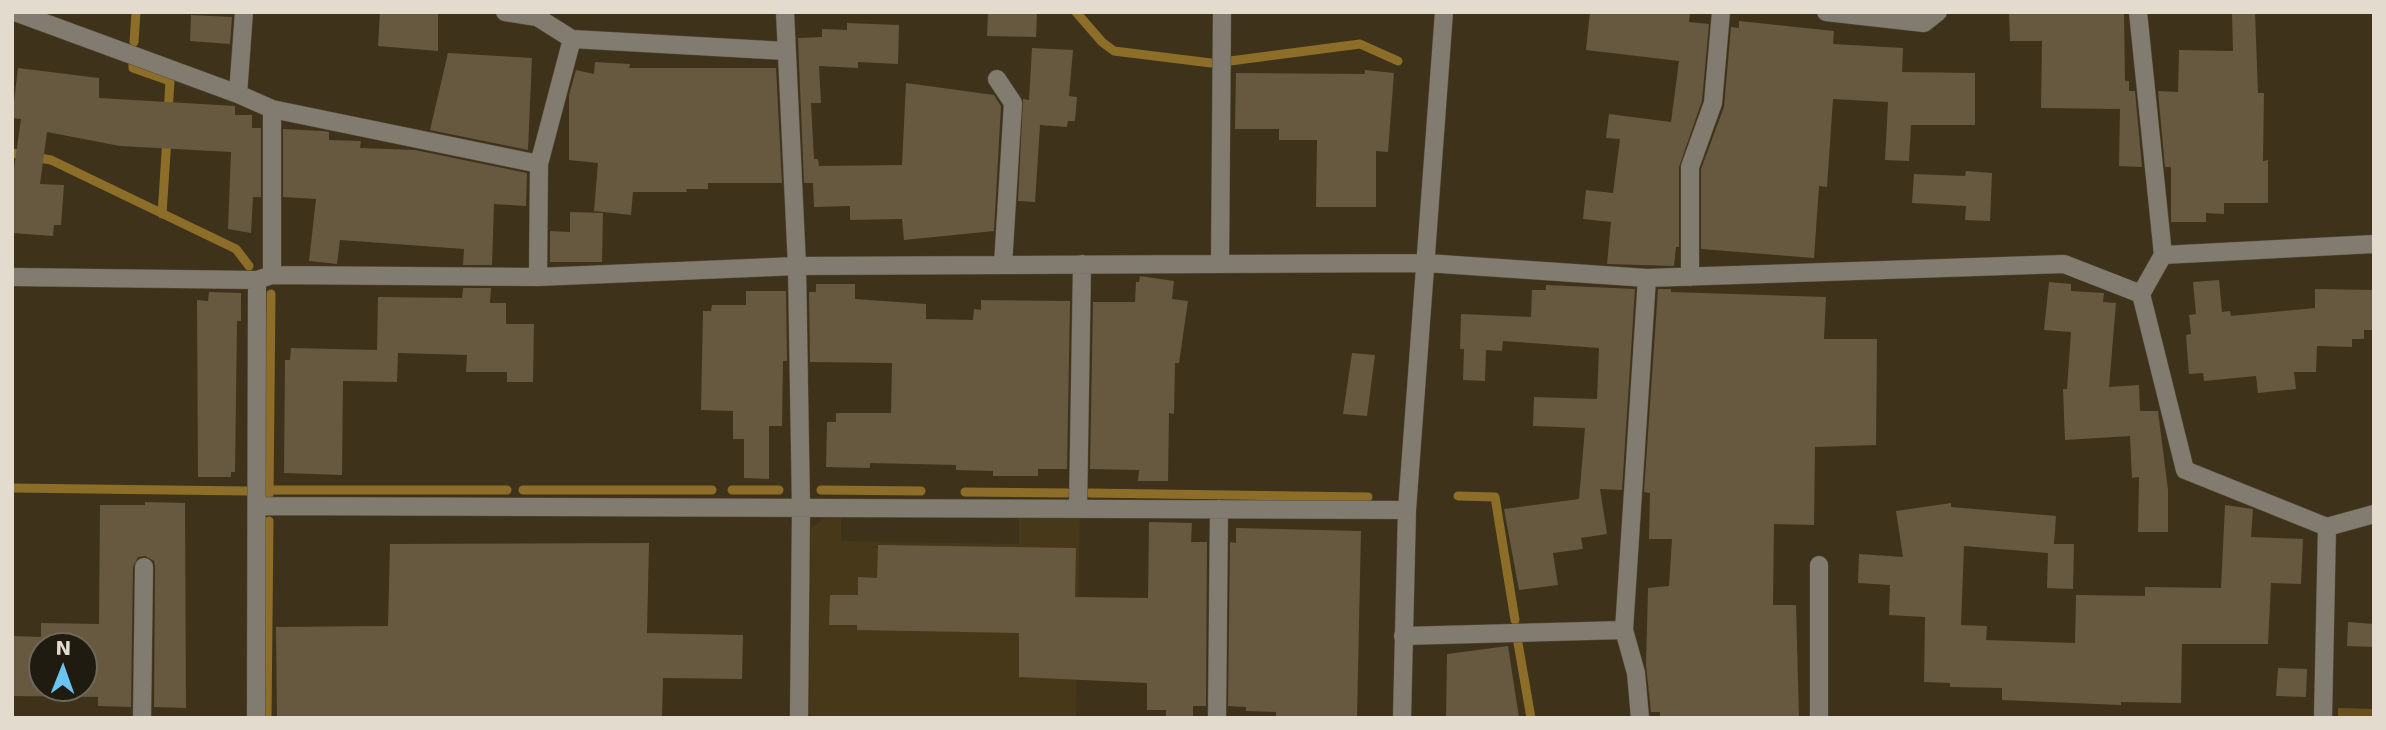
<!DOCTYPE html>
<style>
body{margin:0}
#map{position:relative;width:2386px;height:730px;overflow:hidden;background:#3e321a;font-family:"DejaVu Sans",sans-serif}
canvas{display:block}
.frame{position:absolute;inset:0;border:14px solid #e3dcce;pointer-events:none}
.north{position:absolute;left:28px;top:632px;width:70px;height:70px;box-sizing:border-box;background:#201b10;border:2px solid #6e685c;border-radius:50%;rotate:1deg;font-size:19px;font-weight:700;line-height:28px;text-align:center;color:#e3dcce}
.north::after{content:'';display:block;margin:auto;width:24px;height:32px;background:#6bc3f2;clip-path:polygon(50% 0,100% 100%,50% 72%,0 100%)}
</style>
<div id="map">
<canvas width="2386" height="730"></canvas>
<div class="frame"></div>
<div class="north">N</div>
</div>
<script>
const context = document.querySelector('canvas').getContext('2d');
context.lineJoin = 'round';
function fillPath(path, color) { context.fillStyle = color; context.fill(path, 'evenodd'); }
const toPath = rows => new Path2D(rows.map(r => 'M' + r).join(''));
function strokePath(path, color, width, dash) { context.strokeStyle = color; context.lineWidth = width; context.lineCap = dash ? 'butt' : 'round'; context.setLineDash(dash || []); context.stroke(path); }
const built = toPath([
 [841,515,841,541,1019,544,1019,518,1080,518,1076,718,814,718,809,714,811,528,827,516]
]);
const green = toPath([
 [2338,708,2374,709,2374,718,2338,718]
]);
const stream = toPath([
 [1076,12,1102,42,1114,51,1211,63],
 [134,42,136,12],
 [1230,61,1360,44,1398,61],
 [133,64,133,68,170,81,168,113],
 [12,153,51,160,236,249,249,266],
 [162,214,167,138],
 [12,488,247,491],
 [270,490,507,490],
 [523,490,712,490],
 [732,490,779,490],
 [821,490,921,491],
 [965,492,1067,493],
 [1090,493,1368,497],
 [269,494,271,294],
 [1458,496,1495,497,1515,620],
 [1518,643,1531,718],
 [267,718,269,521]
]);
const building = toPath([
 [380,12,438,12,438,51,378,46],
 [988,12,1037,12,1036,37,987,36],
 [1590,12,1690,12,1689,22,1709,24,1702,101,1679,167,1679,247,1676,247,1674,266,1607,264,1611,222,1583,219,1586,190,1613,193,1620,139,1606,138,1609,114,1671,122,1679,61,1586,50],
 [2009,12,2124,12,2125,81,2129,81,2129,91,2135,91,2142,167,2119,166,2120,109,2041,108,2042,41,2010,41],
 [2232,12,2255,12,2258,93,2264,93,2263,161,2268,160,2268,203,2224,203,2224,214,2206,213,2206,222,2171,222,2171,167,2165,167,2158,91,2178,92,2179,50,2233,51],
 [191,15,232,17,230,44,190,41],
 [1739,21,1834,31,1833,44,1903,48,1902,72,1975,73,1975,125,1911,125,1909,161,1885,160,1888,102,1833,99,1827,187,1819,186,1814,258,1701,249,1701,169,1724,107,1731,27,1739,28],
 [847,23,899,25,898,64,858,62,858,68,819,66,821,103,811,103,814,159,818,159,819,166,902,165,906,83,994,95,1001,106,994,231,904,240,902,219,850,220,850,206,814,207,813,183,804,183,798,38,822,37,822,29,847,30],
 [1032,48,1073,50,1069,96,1077,97,1075,121,1068,121,1067,127,1040,125,1035,202,1018,201,1023,99,1029,100],
 [448,53,532,58,528,150,430,130],
 [595,62,630,64,629,68,776,68,782,183,708,183,708,189,686,189,687,192,633,192,631,215,594,211,598,163,569,160,569,95,576,70,594,74],
 [18,68,99,78,99,98,235,106,235,115,252,115,252,128,261,128,261,197,253,197,251,233,228,229,231,152,120,146,47,132,40,184,64,185,61,225,54,225,53,236,12,233,12,182,21,119,12,118],
 [1365,70,1394,73,1388,152,1376,151,1376,207,1316,207,1317,140,1279,140,1279,129,1235,129,1236,73,1365,74],
 [283,129,323,131,329,132,329,140,361,141,360,148,415,150,527,173,526,206,494,204,492,265,463,265,464,249,340,240,337,264,309,261,316,199,283,197],
 [1966,171,1992,173,1990,221,1965,220,1966,206,1912,203,1914,174,1965,176],
 [570,212,603,213,602,262,550,262,550,231,570,232],
 [1140,276,1174,281,1172,299,1188,301,1179,363,1175,363,1174,414,1169,413,1168,481,1138,481,1139,470,1090,469,1093,302,1135,302,1136,282,1139,282],
 [2219,280,2222,312,2230,311,2231,316,2315,308,2315,289,2374,290,2374,330,2364,330,2364,339,2352,339,2352,347,2317,346,2316,372,2294,372,2296,389,2258,393,2256,376,2204,381,2203,373,2189,374,2186,335,2191,334,2189,315,2196,314,2193,282],
 [2049,282,2071,284,2071,291,2104,293,2103,302,2116,303,2109,387,2139,385,2140,411,2158,411,2168,490,2168,532,2138,532,2139,477,2132,478,2130,436,2065,440,2063,389,2067,389,2071,332,2044,330],
 [816,284,855,284,855,299,926,304,926,319,973,320,974,309,981,310,981,300,1070,301,1067,469,1038,469,1038,476,993,476,993,471,956,470,956,465,870,463,870,468,826,467,827,422,836,422,836,413,891,413,892,363,810,362,809,292,816,292],
 [1546,285,1635,289,1622,490,1600,489,1607,534,1581,538,1583,549,1553,553,1558,585,1519,590,1504,509,1579,499,1585,428,1533,426,1534,397,1597,399,1599,348,1503,341,1502,351,1486,350,1485,381,1463,380,1464,349,1460,349,1461,314,1531,317,1532,290,1546,290],
 [463,288,491,288,490,303,506,303,506,324,534,324,533,382,507,382,507,372,466,372,467,355,398,353,397,382,343,381,342,475,284,473,285,360,290,360,291,348,377,350,378,297,462,298],
 [1658,289,1671,289,1671,292,1826,297,1824,339,1877,339,1876,445,1815,447,1814,525,1774,524,1773,605,1796,605,1799,718,1660,718,1660,712,1651,712,1646,665,1648,588,1669,586,1672,539,1649,539,1650,493,1644,492],
 [746,291,786,291,787,361,783,361,782,426,769,426,769,479,744,478,744,439,733,439,733,411,701,410,703,311,711,311,712,305,746,305],
 [209,292,241,293,241,321,237,321,235,472,231,472,231,477,198,477,197,300,208,301],
 [1352,353,1375,355,1367,416,1343,414],
 [145,502,185,503,186,708,154,707,155,567,154,561,145,556,138,557,133,567,131,707,98,706,98,697,12,696,12,636,41,637,41,623,99,624,100,505,145,505],
 [42,646,84,646,84,688,42,688],
 [1951,503,1951,507,2056,516,2054,544,2074,544,2073,589,2047,588,2048,553,1964,546,1961,625,1987,626,1986,640,2075,643,2076,595,2145,596,2145,587,2221,588,2225,505,2253,509,2251,537,2303,539,2301,584,2271,583,2268,644,2182,644,2181,703,2121,702,2121,705,2002,700,2002,688,1950,687,1950,683,1924,682,1925,617,1889,615,1890,585,1858,583,1859,554,1903,557,1896,511],
 [1149,522,1192,523,1191,542,1207,542,1206,706,1193,706,1193,716,1166,716,1166,710,1147,710,1147,683,1019,677,1019,633,857,630,857,625,829,625,830,595,858,595,858,577,877,578,878,545,1076,548,1075,597,1148,598],
 [1236,528,1361,531,1357,718,1276,718,1276,712,1246,711,1246,707,1228,706,1230,542,1236,543],
 [649,543,647,633,743,635,742,679,663,678,662,718,277,718,276,627,388,626,390,544],
 [2348,622,2374,624,2374,647,2347,646],
 [1508,646,1519,718,1446,718,1447,654],
 [2278,668,2307,669,2306,697,2276,696]
]);
const minor = toPath([
 [15,12,238,94,272,109,539,164],
 [505,12,537,17],
 [537,12,537,17,572,39,539,164,538,277],
 [785,12,797,266,801,508,799,718],
 [1826,12,1924,23,1938,12],
 [2138,12,2163,255],
 [572,39,786,51],
 [997,79,1013,103,1003,265],
 [238,94,244,12],
 [2374,244,2163,255,2141,294,2185,470,2327,527,2374,514],
 [1220,264,1222,12],
 [272,275,272,109],
 [12,277,257,280,272,275,538,277,797,266,1426,263,1647,278,2064,264,2141,294],
 [1690,277,1690,167,1713,103,1721,12],
 [258,506,1407,510],
 [1078,509,1082,264],
 [1819,565,1819,718],
 [1403,636,1624,630],
 [142,718,144,567],
 [256,718,257,280],
 [1217,718,1219,509],
 [1402,718,1407,510,1444,12],
 [1640,718,1636,673,1624,630,1647,278],
 [2323,718,2327,527]
]);
fillPath(built, '#473819');
fillPath(green, '#68501d');
strokePath(stream, '#8d6e29', 9);
fillPath(building, '#665940');
strokePath(minor, '#584d37', 19);
strokePath(minor, '#817b70', 18);
</script>
